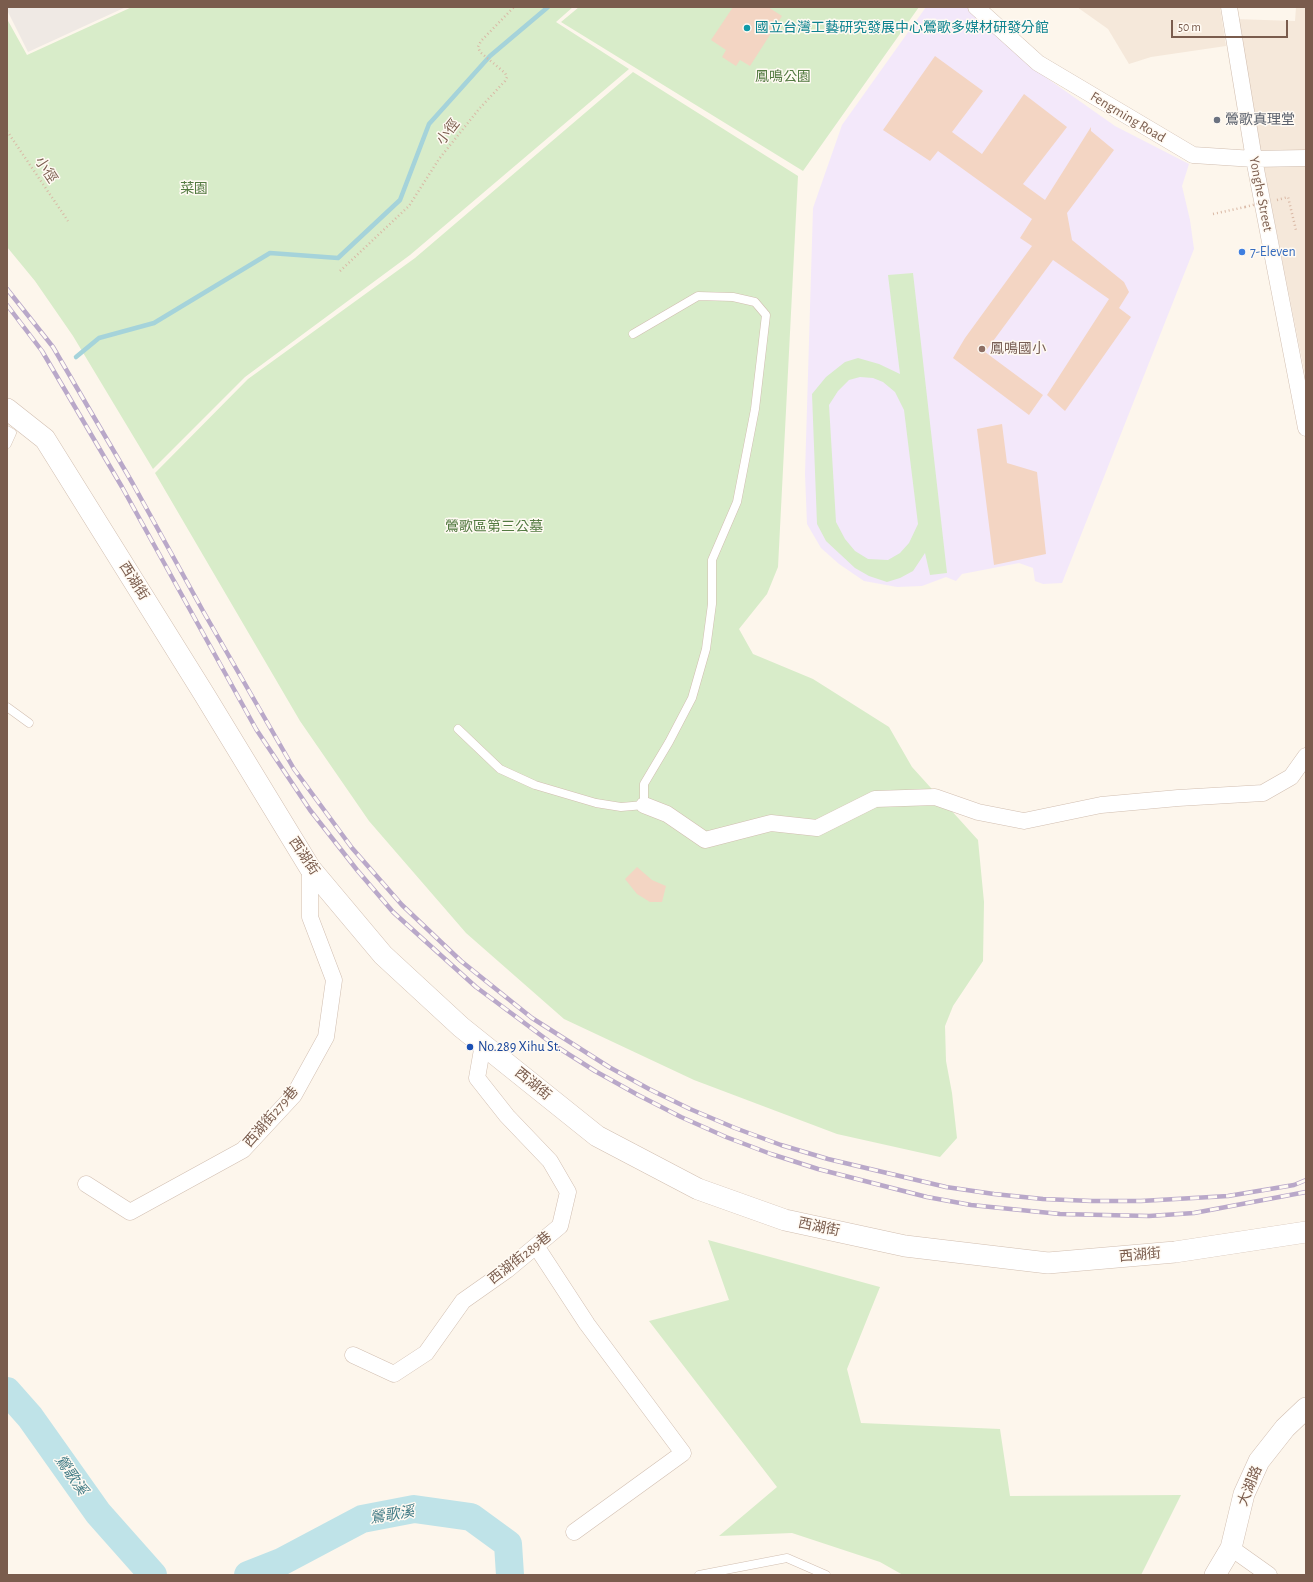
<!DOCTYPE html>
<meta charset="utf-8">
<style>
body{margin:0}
#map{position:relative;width:1313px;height:1582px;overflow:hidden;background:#fdf6ec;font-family:"Alegreya Sans",sans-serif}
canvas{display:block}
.frame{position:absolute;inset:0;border:8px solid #7a5c4d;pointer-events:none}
.scale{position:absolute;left:1171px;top:20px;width:117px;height:18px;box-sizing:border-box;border:2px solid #7a5c4d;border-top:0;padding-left:5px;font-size:12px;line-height:14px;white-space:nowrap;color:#7a5c4d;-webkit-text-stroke:3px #fffaf3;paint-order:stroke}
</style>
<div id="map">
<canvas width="1313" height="1582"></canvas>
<div class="frame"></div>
<div class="scale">50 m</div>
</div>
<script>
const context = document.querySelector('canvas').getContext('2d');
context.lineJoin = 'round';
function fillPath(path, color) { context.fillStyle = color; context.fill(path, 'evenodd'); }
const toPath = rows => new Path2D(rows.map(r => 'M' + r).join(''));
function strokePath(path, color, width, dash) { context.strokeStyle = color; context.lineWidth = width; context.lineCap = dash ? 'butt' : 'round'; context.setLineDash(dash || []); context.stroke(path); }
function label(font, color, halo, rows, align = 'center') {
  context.font = font + ' "Alegreya Sans","Noto Sans TC",sans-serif'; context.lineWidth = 3; context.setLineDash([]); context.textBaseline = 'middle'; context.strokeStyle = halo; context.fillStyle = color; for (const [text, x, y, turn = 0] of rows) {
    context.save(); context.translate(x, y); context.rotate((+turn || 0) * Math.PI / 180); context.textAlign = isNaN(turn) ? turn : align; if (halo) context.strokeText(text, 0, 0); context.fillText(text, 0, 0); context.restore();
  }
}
const residential = toPath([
 [1077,7,1220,7,1226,46,1151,57,1129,64,1108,29],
 [1296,7,1306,7,1306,380,1234,19,1295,21]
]);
const industrial = toPath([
 [7,7,126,7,28,52,7,10]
]);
const education = toPath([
 [926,7,970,7,1034,69,1115,126,1189,164,1182,186,1190,220,1194,249,1062,583,1043,584,1035,581,1033,568,1019,563,962,574,956,581,946,577,922,586,897,587,864,581,839,564,821,548,807,524,805,474,813,208,842,125]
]);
const green = toPath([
 [132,7,573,7,556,22,629,69,410,255,245,377,153,469,73,336,35,281,7,247,7,19,27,55],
 [579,7,919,7,803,171,561,22],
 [633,72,798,176,778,567,767,594,739,629,753,654,813,679,889,727,912,767,978,840,984,902,983,961,953,1006,945,1026,946,1061,952,1093,957,1138,940,1157,837,1134,694,1080,564,1019,466,933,369,821,300,721,155,473,248,379,415,258],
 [913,273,947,573,930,575,925,553,913,571,900,578,887,582,869,576,855,568,826,541,817,524,812,394,826,377,845,362,858,358,879,364,900,374,888,275],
 [860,377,873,378,883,382,895,392,904,410,918,524,909,543,900,553,888,560,868,559,855,551,845,539,836,522,829,405,838,391,849,380],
 [708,1240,880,1287,847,1369,861,1423,1000,1429,1010,1496,1181,1495,1141,1575,903,1575,880,1562,792,1533,719,1536,777,1487,649,1321,729,1300]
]);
const stream = toPath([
 [76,357,99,338,154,323,270,253,338,258,400,200,429,124,490,56,548,7]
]);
const river = toPath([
 [7,1391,30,1417,98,1513,153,1575],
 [248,1575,281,1562,362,1519,414,1509,471,1517,508,1544,510,1575]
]);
const building = toPath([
 [733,7,768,7,782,16,750,66,740,60,736,66,722,57,726,50,711,40],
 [935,56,983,91,952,132,982,154,1024,94,1067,127,1023,184,1045,200,1091,127,1091,131,1114,150,1067,213,1072,240,1124,282,1129,292,1119,308,1131,317,1065,411,1047,395,1109,299,1053,260,985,352,1043,395,1029,415,953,358,965,338,1032,246,1020,238,1032,219,938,151,930,161,883,130],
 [1002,424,1007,463,1037,472,1046,554,994,565,977,429],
 [637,867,652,880,666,886,662,902,650,902,637,894,625,879]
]);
const path = toPath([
 [7,131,68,221],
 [1277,200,1288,197,1296,230],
 [1213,214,1245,207],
 [340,271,409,206,439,159,479,109,505,81,507,77,505,73,480,52,478,47,481,41,514,7]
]);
const service = toPath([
 [7,430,12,433,7,444],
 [7,707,29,723],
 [458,729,500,769,535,785,596,803,621,807,644,805,644,784,669,742,692,698,706,649,712,604,712,560,737,502,755,409,766,315,755,302,733,297,698,296,633,334],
 [699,1575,787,1558,826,1575]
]);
const minor = toPath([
 [976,7,1038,63,1193,155,1254,159,1306,158],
 [1229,7,1254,159,1306,428],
 [644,805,667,814,705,840,771,823,817,828,875,799,935,797,978,812,1024,821,1101,805,1178,798,1263,793,1291,777,1306,756],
 [86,1184,130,1212,243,1150,294,1095,326,1037,334,980,310,917,310,868],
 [536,1246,587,1324,683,1453,574,1532],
 [353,1355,394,1374,426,1353,463,1301,507,1270,560,1226,568,1192,550,1161,507,1116,477,1078,483,1044],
 [1231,1548,1269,1575]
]);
const tertiary = toPath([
 [7,409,45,439,204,694,310,868,383,955,461,1027,597,1136,698,1189,785,1220,905,1246,1048,1263,1175,1252,1306,1232],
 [1215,1575,1231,1548,1244,1494,1259,1461,1285,1428,1306,1408]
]);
const rail = toPath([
 [7,289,53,347,133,484,203,611,294,769,352,848,402,905,461,961,532,1018,609,1067,649,1089,690,1109,735,1128,781,1145,828,1159,946,1187,994,1194,1043,1199,1092,1201,1141,1201,1228,1196,1294,1185,1306,1180],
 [7,305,42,351,122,487,256,729,310,810,357,870,393,912,476,987,554,1045,595,1071,638,1095,681,1117,726,1137,771,1154,818,1169,927,1197,971,1205,1060,1214,1149,1216,1194,1213,1306,1192]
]);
const pathBridge = toPath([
 [1245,207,1269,201]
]);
const markers = [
 [747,28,4,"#0f9aa8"],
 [1217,120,4,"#6b7280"],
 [1242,252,4,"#3f7fe0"],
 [982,349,4,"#8d6e63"],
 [470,1047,4,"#1a4fb4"]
];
const cultureNames = [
 ["國立台灣工藝研究發展中心鶯歌多媒材研發分館",755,28]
];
const parkNames = [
 ["鳳鳴公園",783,77],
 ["菜園",194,189],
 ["鶯歌區第三公墓",494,527]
];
const streetNames = [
 ["Fengming Road",1128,117,31],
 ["小徑",448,132,-52],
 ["小徑",46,170,57],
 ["Yonghe Street",1261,194,79],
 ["西湖街",134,581,58],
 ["西湖街",304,856,56],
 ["西湖街",533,1084,39],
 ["西湖街279巷",271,1117,-49],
 ["西湖街",819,1227,12],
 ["西湖街",1140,1255,-5],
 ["西湖街289巷",520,1258,-38],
 ["大湖路",1250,1486,-68]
];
const worshipNames = [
 ["鶯歌真理堂",1225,120]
];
const shopNames = [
 ["7-Eleven",1250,252]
];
const educationNames = [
 ["鳳鳴國小",990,349]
];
const transitNames = [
 ["No.289 Xihu St.",478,1047]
];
const waterNames = [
 ["鶯歌溪",71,1475,55],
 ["鶯歌溪",392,1515,-9]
];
fillPath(residential, '#f5e8da');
fillPath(industrial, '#efe9e4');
fillPath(education, '#f3e8fa');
fillPath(green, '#d8ecc9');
strokePath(stream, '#a5d3da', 4.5);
strokePath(river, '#bfe3e8', 28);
fillPath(building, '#f3d5c3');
strokePath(service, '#d1beb0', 9);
strokePath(minor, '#d1beb0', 17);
strokePath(tertiary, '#d1beb0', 22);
strokePath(path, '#d9b8a5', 2.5, [1, 3]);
strokePath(service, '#fff', 8);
strokePath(minor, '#fff', 16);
strokePath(tertiary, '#fff', 21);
strokePath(rail, '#b9a8c9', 4.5);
strokePath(rail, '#fffaf3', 3, [9]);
strokePath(pathBridge, '#d9b8a5', 2.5, [1, 3]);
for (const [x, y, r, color] of markers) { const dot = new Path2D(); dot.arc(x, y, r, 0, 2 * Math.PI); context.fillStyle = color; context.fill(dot); strokePath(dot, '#fffaf3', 1.5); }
label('14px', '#0d838f', '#fffaf3', cultureNames, 'left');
label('14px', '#537a41', '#fffaf3', parkNames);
label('14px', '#7a5c4d', '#fffaf3', streetNames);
label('14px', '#5b616d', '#fffaf3', worshipNames, 'left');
label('14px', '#366cbe', '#fffaf3', shopNames, 'left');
label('14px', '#785e54', '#fffaf3', educationNames, 'left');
label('14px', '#164399', '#fffaf3', transitNames, 'left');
label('italic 15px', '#437c86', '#fffaf3', waterNames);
</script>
